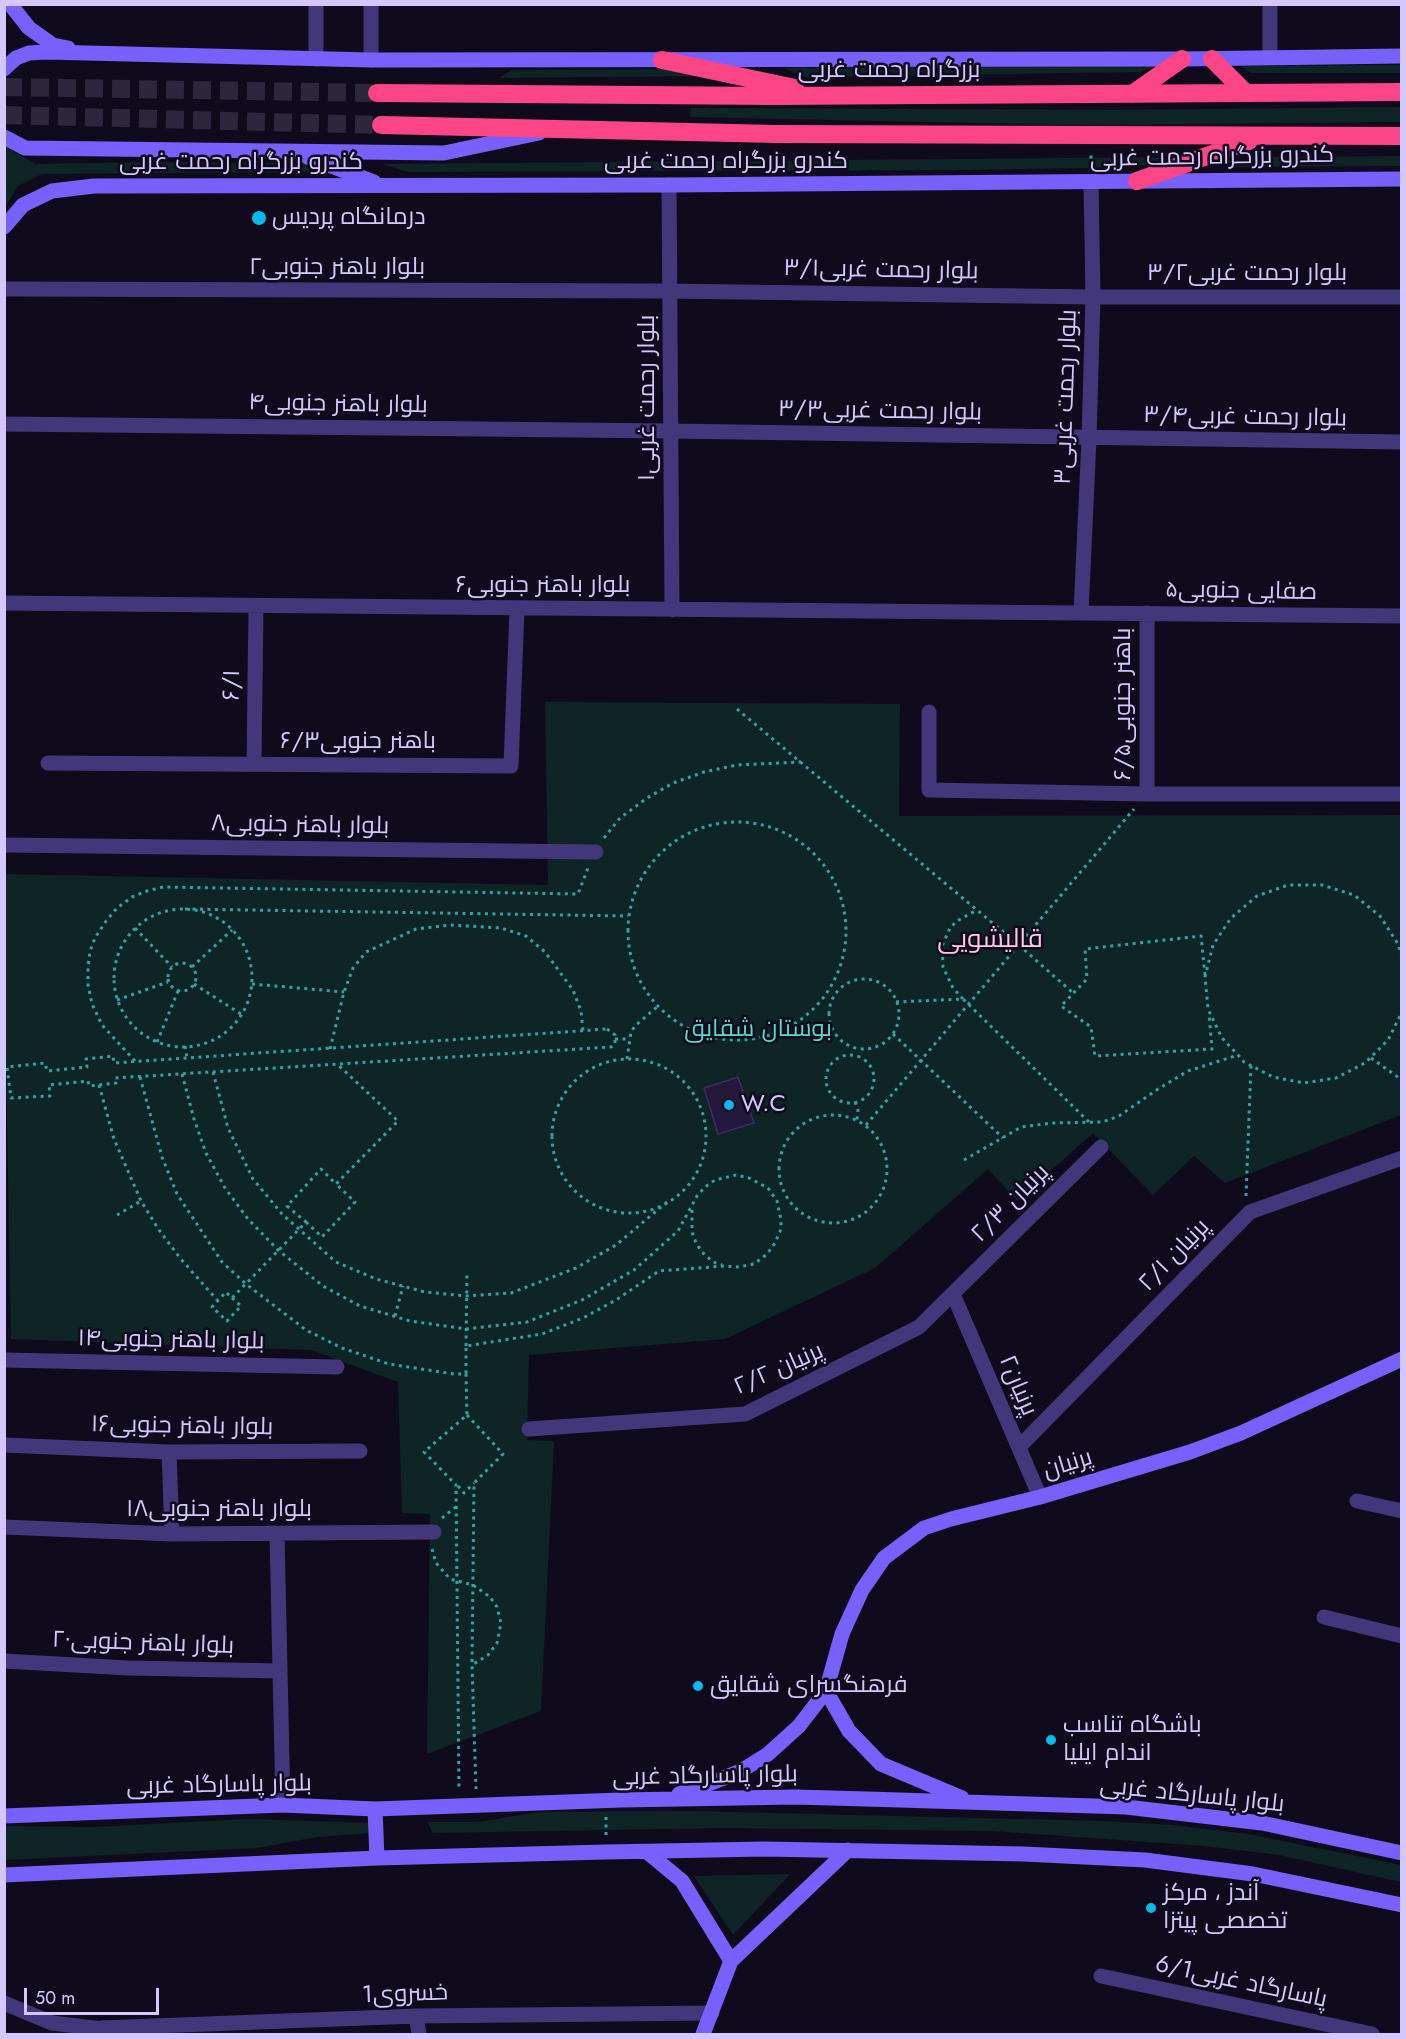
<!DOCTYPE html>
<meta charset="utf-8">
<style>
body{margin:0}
#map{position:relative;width:1406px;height:2039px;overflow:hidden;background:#100b1c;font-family:Jost,sans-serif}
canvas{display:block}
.frame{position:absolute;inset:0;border:6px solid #d4c7fe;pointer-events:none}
.scale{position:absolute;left:24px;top:1988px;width:135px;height:27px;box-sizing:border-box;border:3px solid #d4c7fe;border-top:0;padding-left:8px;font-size:18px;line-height:21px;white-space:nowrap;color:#d4c7fe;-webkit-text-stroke:4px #100b1c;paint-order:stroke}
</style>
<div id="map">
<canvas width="1406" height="2039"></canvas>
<div class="frame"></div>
<div class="scale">50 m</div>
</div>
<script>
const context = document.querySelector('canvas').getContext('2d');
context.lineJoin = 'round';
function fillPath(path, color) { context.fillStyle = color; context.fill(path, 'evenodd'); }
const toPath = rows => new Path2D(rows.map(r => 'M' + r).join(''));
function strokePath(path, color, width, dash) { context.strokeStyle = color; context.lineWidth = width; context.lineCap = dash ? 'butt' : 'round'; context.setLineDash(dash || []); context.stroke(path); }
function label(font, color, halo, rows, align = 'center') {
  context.font = font + ' Jost,Cairo,sans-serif'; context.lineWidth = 5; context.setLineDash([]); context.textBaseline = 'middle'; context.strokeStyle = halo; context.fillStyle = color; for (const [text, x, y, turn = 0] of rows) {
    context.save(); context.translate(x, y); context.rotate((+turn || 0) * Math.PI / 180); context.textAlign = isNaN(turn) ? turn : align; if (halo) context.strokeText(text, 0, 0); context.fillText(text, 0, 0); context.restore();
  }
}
const green = toPath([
 [1401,65,1401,73,1251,73,1241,66],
 [1157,66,1141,72,805,77,784,68],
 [679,69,695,76,498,78,512,70],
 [1401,107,1401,122,1068,125,690,117,691,108,1114,110],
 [5,147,36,164,145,162,298,163,334,172,42,174,18,186,5,207],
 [1401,156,1401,166,1230,167,1263,157],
 [1182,157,1137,167,970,170,408,172,382,164],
 [545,702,900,704,899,816,1401,815,1401,1115,1225,1183,1194,1156,1153,1195,1093,1133,1017,1201,988,1169,875,1268,725,1339,529,1355,527,1440,554,1441,541,1711,427,1754,430,1514,402,1513,398,1382,311,1350,11,1339,5,1006,4,874,548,885],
 [690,1811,1103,1821,1173,1825,1248,1834,1401,1865,1401,1882,1279,1855,1204,1846,993,1831,724,1828,433,1833,427,1822,478,1822,539,1812],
 [248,1819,370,1823,370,1833,317,1837,257,1848,5,1860,4,1826,93,1827],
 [790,1874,733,1935,694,1876]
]);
const building = toPath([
 [738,1077,754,1123,718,1134,704,1088,738,1077]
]);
const highwayTunnel = toPath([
 [4,87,377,93],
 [4,115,381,125]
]);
const path = toPath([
 [1091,166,1091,151],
 [737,709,1020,946,1073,993],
 '628 931a109 109 0 1 1 218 0a109 109 0 1 1-218 0Z',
 [604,838,620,818,647,798,673,783,704,772,737,765,801,762],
 [185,909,628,916],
 '114 978a69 69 0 1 1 138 0a69 69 0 1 1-138 0Z',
 [135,928,172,967],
 [1402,957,1398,944,1380,916,1354,895,1322,885,1288,885,1257,896,1231,918,1213,945,1205,977,1208,1009,1222,1038,1238,1055,1244,1062,1273,1077,1304,1083,1336,1078,1365,1063,1388,1040,1402,1012],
 '168 977a14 14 0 1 1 28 0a14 14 0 1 1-28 0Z',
 [192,967,232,930],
 [1205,975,1201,936,1085,949,1087,979,1061,1006,1091,1027,1095,1056,1212,1049,1209,1014],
 '829 1014a35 35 0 1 1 70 0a35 35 0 1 1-70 0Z',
 [194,984,241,1014],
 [252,984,344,992],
 [963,999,953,988,943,967,942,946,950,928,957,921,977,910],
 [117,1000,168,982],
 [896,1002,963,999,1090,1123],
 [607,1029,615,1035,615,1044,611,1047,115,1078,116,1083,89,1086,88,1081,49,1085,50,1096,11,1098,7,1067,45,1063,47,1071,87,1067,86,1059,113,1056,114,1063,607,1029],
 [893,1034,1003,1138],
 [615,1039,629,1039],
 [157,1042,178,991],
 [185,1046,187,1058],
 [330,1049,344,992,353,968,366,952,416,929,450,925,501,928,526,936,545,952,573,990,581,1011,583,1031],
 '826 1079a24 24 0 1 1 48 0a24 24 0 1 1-48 0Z',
 [1371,1058,1402,1080],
 [627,1059,631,1032,635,1026,658,1006],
 '552 1136a77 77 0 1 1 154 0a77 77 0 1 1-154 0Z',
 [135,1061,102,1025,92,1004,88,985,88,967,90,951,95,938,106,921,117,908,132,897,147,891,163,887,578,894,588,868],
 [213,1072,228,1128,253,1179,282,1214,336,1262,376,1279,425,1292,466,1296,511,1293,576,1268,616,1245,667,1202],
 [182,1074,194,1119,206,1153,225,1188,248,1219,278,1250,323,1286,360,1306,410,1321,466,1329,527,1322,582,1300,634,1270,678,1231,697,1196,705,1187,715,1180,736,1175,749,1178,768,1188,777,1201,781,1220,781,1229,775,1243,767,1254,754,1264,739,1267,724,1266,659,1271,616,1300,583,1318,542,1334,466,1346,466,1374],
 [140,1077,162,1157,177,1194,222,1262,246,1284,306,1330,342,1348,389,1364,454,1374,466,1374,467,1415,424,1452,456,1485,459,1791],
 [99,1085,114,1139,141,1201,159,1230,180,1258,218,1301],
 [855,1102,858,1110,857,1120],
 '779 1169a54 54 0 1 1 108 0a54 54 0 1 1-108 0Z',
 [866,1125,1134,809],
 [964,1160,1021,1127,1052,1123,1102,1122,1119,1116,1158,1089,1188,1071,1238,1055],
 [1246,1196,1251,1066],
 [692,1210,692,1232,696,1243,702,1252,713,1262,722,1265],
 [117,1215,141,1201],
 [306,1222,322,1237,355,1202,336,1184],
 [232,1298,241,1306,227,1321,212,1307,226,1292,232,1298,306,1222,287,1206,321,1169,336,1184,398,1121,337,1064],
 [395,1316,403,1286],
 [466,1346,467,1272],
 [467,1415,503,1454,474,1483,472,1665,476,1789],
 [458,1486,464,1493,474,1483],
 [442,1518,457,1506],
 [432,1549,436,1563,450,1579,473,1585,490,1597,497,1607,501,1623,497,1643,488,1655,472,1665],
 [606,1835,606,1815]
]);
const street = toPath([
 [316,4,316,59],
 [1270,4,1270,57],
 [371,60,371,4],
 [669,185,672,610],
 [4,289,669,291,1093,297,1402,297],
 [4,424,671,431,1402,442],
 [4,603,1402,616],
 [1081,613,1089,439,1093,297,1091,182],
 [1147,613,1147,794],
 [929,712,929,790,1147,794,1402,794],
 [48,763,511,766,517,609],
 [254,764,256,606],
 [4,845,596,852],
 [953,1294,1040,1497],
 [4,1360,337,1367],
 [529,1429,745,1414,919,1327,1101,1147],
 [4,1445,169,1452,360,1451],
 [1019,1447,1250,1212,1402,1158],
 [169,1452,172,1534],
 [1357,1501,1402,1511],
 [4,1527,172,1534,434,1532],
 [277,1534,283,1805],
 [1324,1617,1402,1636],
 [4,1661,128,1668,280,1671],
 [1101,1976,1372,2034],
 [4,2003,52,2023,111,2030],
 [416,2016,419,2034],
 [101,2028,416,2016,712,2013]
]);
const secondary = toPath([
 [10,4,29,28,53,45,68,48],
 [4,69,16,58,29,53,46,52,371,60,1182,59,1402,56],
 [4,137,25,148,444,153,539,133],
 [307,157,374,182],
 [4,227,23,205,52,191,94,186,669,185,1402,179],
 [826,1691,849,1731,881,1764,962,1798],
 [679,1794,701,1787,741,1771,768,1754,799,1726,826,1691,842,1634,862,1590,884,1558,924,1528,951,1519,1040,1497,1190,1452,1241,1433,1402,1359],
 [375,1809,377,1858],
 [4,1816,283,1805,375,1809,621,1800,795,1797,867,1799,1126,1807,1262,1823,1402,1853],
 [647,1852,682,1881,731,1961],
 [4,1875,377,1858,606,1852,765,1849,1024,1854,1145,1860,1253,1874,1402,1905],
 [703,2034,731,1961,848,1850]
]);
const highway = toPath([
 [1212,59,1246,93],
 [662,60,795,88],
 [377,93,774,96,1402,92],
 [1132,94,1182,59],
 [381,125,776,134,1402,136],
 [1137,181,1249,141]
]);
const markers = [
 [259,218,8,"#05baec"],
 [729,1105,6,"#05baec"],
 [698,1686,6,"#05baec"],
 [1051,1740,6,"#05baec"],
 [1151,1908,6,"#05baec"]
];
const streetNames = [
 ["بزرگراه رحمت غربی",889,71],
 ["کندرو بزرگراه رحمت غربی",1212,158,-1],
 ["کندرو بزرگراه رحمت غربی",726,162],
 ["کندرو بزرگراه رحمت غربی",241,163],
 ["بلوار باهنر جنوبی۲",337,268],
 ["بلوار رحمت غربی۳/۱",881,271,1],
 ["بلوار رحمت غربی۳/۲",1247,274],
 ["بلوار رحمت غربی۳",1067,397,-88],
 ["بلوار رحمت غربی۱",648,398,-90],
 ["بلوار باهنر جنوبی۴",338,405,1],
 ["بلوار رحمت غربی۳/۳",880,412,1],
 ["بلوار رحمت غربی۳/۴",1245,418,1],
 ["بلوار باهنر جنوبی۶",543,586],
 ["صفایی جنوبی۵",1241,592,1],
 ["۶/۱",233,685,-89],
 ["باهنر جنوبی۶/۵",1124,704,-90],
 ["۶/۳باهنر جنوبی",358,742],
 ["۸بلوار باهنر جنوبی",300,826,1],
 ["پرنیان ۲/۳",1011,1204,-45],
 ["پرنیان ۲/۱",1175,1256,-46],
 ["بلوار باهنر جنوبی۱۴",171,1341,1],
 ["پرنیان ۲/۲",779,1370,-24],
 ["پرنیان۲",1017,1386,67],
 ["بلوار باهنر جنوبی۱۶",182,1427,1],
 ["پرنیان",1068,1465,-17],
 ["۱۸بلوار باهنر جنوبی",219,1510],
 ["بلوار باهنر جنوبی۲۰",143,1644,2],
 ["بلوار پاسارگاد غربی",705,1777,-1],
 ["بلوار پاسارگاد غربی",219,1786,-1],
 ["بلوار پاسارگاد غربی",1192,1796,6],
 ["پاسارگاد غربی6/1",1241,1983,12],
 ["خسروى1",405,1995,-2]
];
const poiNames = [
 ["درمانگاه پردیس",272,218],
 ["W.C",741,1105],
 ["فرهنگسرای شقایق",710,1686],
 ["باشگاه تناسب",1063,1726],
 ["اندام ایلیا",1063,1754],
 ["آندز ، مرکز",1163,1894],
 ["تخصصی پیتزا",1163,1922]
];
const parkNames = [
 ["بوستان شقایق",758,1030]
];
const neighbourhoodNames = [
 ["قالیشویی",990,941]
];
fillPath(green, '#0f2425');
fillPath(building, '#24183c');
strokePath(building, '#3e2a68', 1.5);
strokePath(highwayTunnel, '#2d273e', 18, [18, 9]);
strokePath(path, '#2fa3aa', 3, [3, 4.5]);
strokePath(street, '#42377a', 15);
strokePath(secondary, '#7760fc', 15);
strokePath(highway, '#fb4587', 18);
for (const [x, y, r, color] of markers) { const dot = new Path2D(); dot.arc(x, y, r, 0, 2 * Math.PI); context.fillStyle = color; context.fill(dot); strokePath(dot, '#100b1c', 2); }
label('24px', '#d4c7fe', '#100b1c', streetNames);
label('24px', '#d4c7fe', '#100b1c', poiNames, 'left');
label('24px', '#56dbc9', '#100b1c', parkNames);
label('26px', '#fec9e5', '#100b1c', neighbourhoodNames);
</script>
